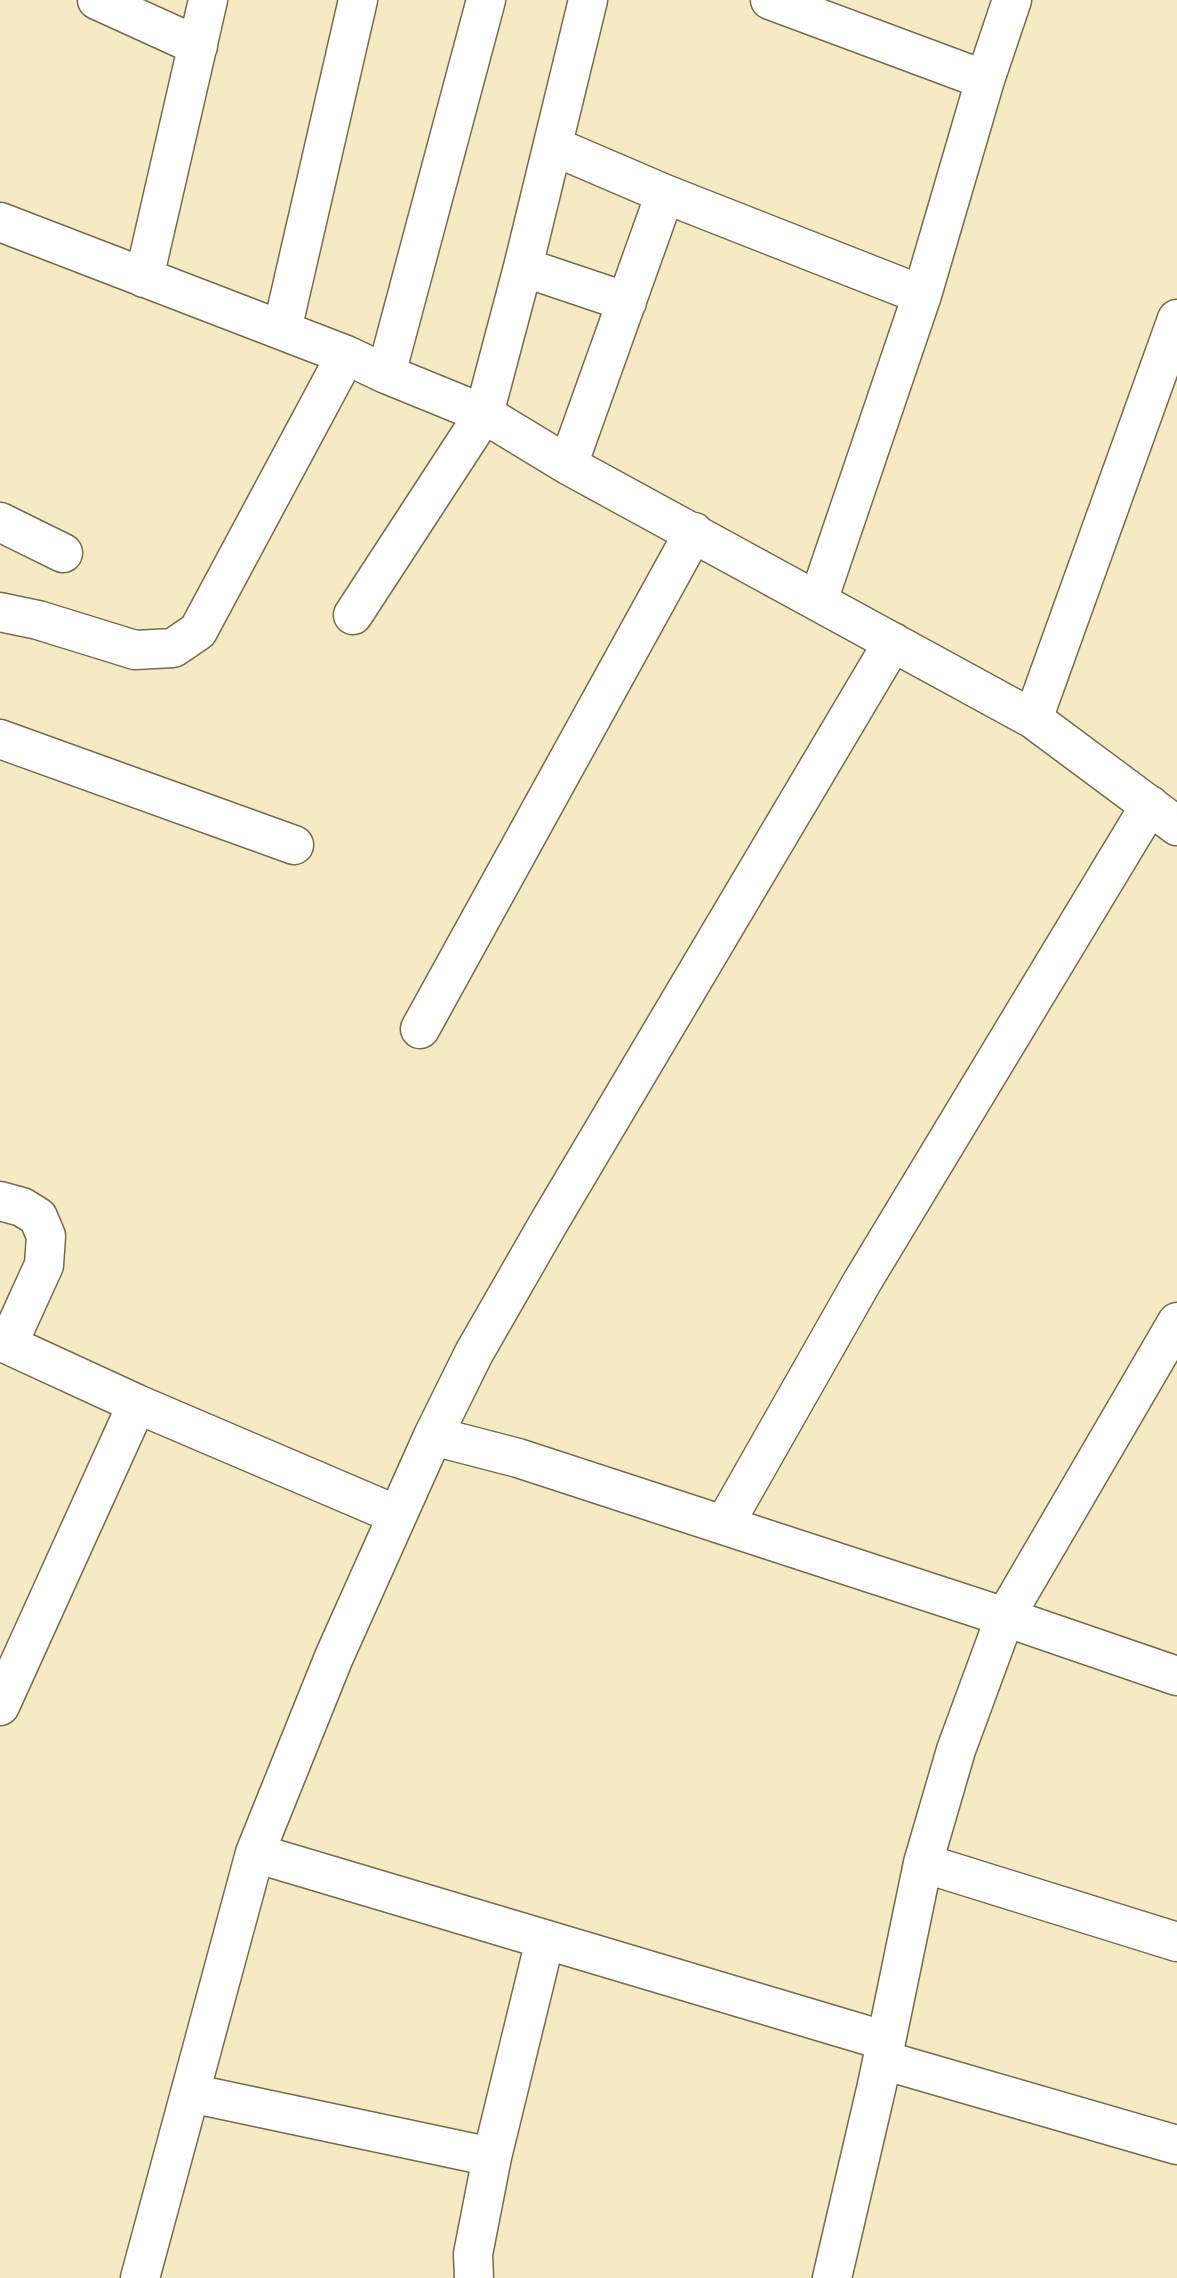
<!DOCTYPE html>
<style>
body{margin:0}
canvas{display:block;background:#f6eac5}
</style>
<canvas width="1177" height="2278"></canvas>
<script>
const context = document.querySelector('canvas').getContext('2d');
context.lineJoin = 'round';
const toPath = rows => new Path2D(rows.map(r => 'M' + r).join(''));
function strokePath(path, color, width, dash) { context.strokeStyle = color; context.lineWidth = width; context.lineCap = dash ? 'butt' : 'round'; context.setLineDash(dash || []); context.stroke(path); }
const minor = toPath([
 [97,0,198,46],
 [770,0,985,80],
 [553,146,665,194,922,295],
 [0,222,346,355,386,374,484,414,568,465,1033,719,1177,826],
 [523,267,627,302],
 [144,278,208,0],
 [282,330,358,0],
 [386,374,486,0],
 [568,465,665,194],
 [0,522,63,553],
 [818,601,922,295,985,80,1012,0],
 [0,612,38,620,135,650,173,648,198,631,346,355],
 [353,615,484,414,523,267,588,0],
 [1033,719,1177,319],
 [0,739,294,845],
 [420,1029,694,532],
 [0,1201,22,1207,38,1217,46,1236,44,1265,8,1344],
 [0,1341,137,1404,397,1515],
 [433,1436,518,1458,1005,1617,1177,1676],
 [724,1525,862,1282,1150,805],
 [0,1706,137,1404],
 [255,1853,886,2041],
 [923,1863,1177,1942],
 [883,2060,1177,2145],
 [190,2093,492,2157],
 [140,2278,255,1853,334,1657,433,1436,474,1353,548,1224,893,642],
 [474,2278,473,2254,492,2157,545,1940],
 [832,2278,877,2085,923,1863,956,1750,1005,1617,1177,1322]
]);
strokePath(minor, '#766b4b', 41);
strokePath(minor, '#fff', 38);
</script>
